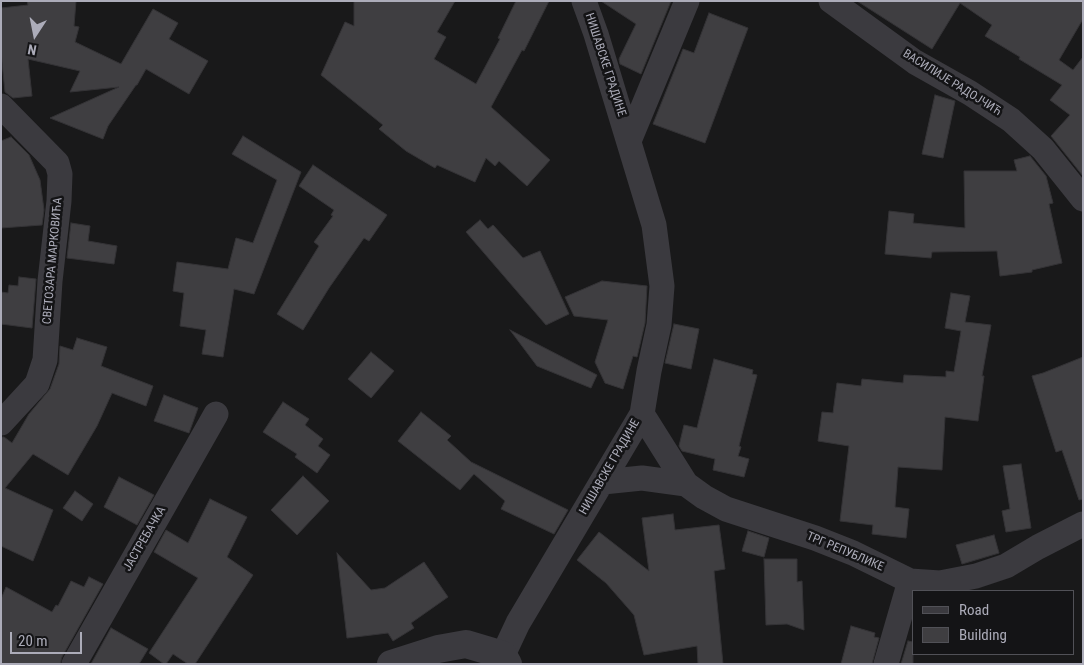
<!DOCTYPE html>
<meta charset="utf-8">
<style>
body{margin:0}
#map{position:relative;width:1084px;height:665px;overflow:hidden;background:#19191a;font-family:"Roboto Condensed",sans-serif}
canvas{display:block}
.frame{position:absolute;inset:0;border:2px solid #acacb9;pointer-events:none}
.legend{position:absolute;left:912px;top:590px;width:162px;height:65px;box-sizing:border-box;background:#141416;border:1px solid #515157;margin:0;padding:6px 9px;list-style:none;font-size:15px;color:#acacb9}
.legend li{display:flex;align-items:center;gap:10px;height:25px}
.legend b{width:25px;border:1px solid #515157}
.north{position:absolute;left:10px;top:10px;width:50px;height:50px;-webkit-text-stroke:4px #141416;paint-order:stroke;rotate:191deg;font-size:14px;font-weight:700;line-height:20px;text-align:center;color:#acacb9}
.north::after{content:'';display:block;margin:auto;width:18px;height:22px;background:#acacb9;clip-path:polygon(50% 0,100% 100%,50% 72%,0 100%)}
.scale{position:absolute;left:10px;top:632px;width:72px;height:22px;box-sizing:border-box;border:2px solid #acacb9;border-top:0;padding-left:6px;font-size:15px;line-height:18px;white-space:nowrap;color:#acacb9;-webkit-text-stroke:4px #141416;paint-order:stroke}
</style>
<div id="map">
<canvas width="1084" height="665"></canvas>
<div class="frame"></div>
<ul class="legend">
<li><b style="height:6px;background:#3b3a3f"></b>Road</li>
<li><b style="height:14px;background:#3f3e41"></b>Building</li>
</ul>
<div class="north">N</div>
<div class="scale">20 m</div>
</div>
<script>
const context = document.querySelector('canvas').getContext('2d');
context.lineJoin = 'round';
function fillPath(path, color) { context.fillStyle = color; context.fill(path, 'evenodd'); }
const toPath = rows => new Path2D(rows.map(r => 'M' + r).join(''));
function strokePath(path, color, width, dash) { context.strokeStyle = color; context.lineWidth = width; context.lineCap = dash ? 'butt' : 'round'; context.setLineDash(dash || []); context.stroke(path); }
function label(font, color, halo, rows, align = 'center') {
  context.font = font + ' "Roboto Condensed",sans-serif'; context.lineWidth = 5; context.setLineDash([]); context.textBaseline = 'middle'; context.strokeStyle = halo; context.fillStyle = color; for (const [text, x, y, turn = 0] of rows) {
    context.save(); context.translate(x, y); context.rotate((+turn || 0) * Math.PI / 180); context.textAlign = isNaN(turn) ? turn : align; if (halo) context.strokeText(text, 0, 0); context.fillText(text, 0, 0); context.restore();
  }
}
const building = toPath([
 [27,1,76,1,74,26,79,27,75,42,121,64,153,9,178,23,169,39,208,61,189,94,146,69,137,85,136,85,108,126,103,139,50,118,119,87,70,92,80,71,28,59,32,96,13,98,5,92,1,52,1,8,28,5,27,1],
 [354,1,455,1,437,32,446,37,434,59,476,84,500,39,498,38,516,1,549,1,524,51,522,50,491,107,550,160,527,186,499,161,495,166,486,158,475,182,437,165,435,168,406,151,379,129,383,125,321,75,345,22,354,26,354,1],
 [601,1,671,1,641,74,620,64,619,59,636,24,601,1],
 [857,1,1083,1,1083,19,1059,60,1073,70,1083,57,1083,176,1051,136,1070,115,1050,100,1062,85,1019,59,1020,57,985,36,992,25,960,3,932,49,857,1],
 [709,13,748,28,705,143,653,124,683,49,694,53,709,13],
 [935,95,955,101,943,158,922,154,935,95],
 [243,136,301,172,254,294,234,289,223,357,202,354,206,330,180,326,184,293,173,291,177,262,228,269,236,238,253,243,277,180,232,154,243,136],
 [11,137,29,155,40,180,44,210,42,225,1,228,1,141,11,137],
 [1030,156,1046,176,1053,203,1049,204,1062,263,1032,270,1032,272,1000,276,997,251,932,252,931,258,885,254,889,211,914,214,913,223,965,228,964,171,1017,171,1014,160,1030,156],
 [313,165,387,215,369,241,364,238,329,288,303,330,277,314,319,246,314,242,333,216,331,215,334,210,299,186,313,165],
 [480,220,488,229,493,225,523,258,540,251,569,314,546,325,466,232,480,220],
 [71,223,90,226,88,241,117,246,114,264,67,258,71,223],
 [19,277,36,279,32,328,1,324,1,292,8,293,9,285,18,286,19,277],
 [602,281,647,286,645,323,637,357,633,356,623,389,605,383,595,362,608,320,574,316,565,297,602,281],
 [951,293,970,296,965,322,991,325,982,376,984,376,978,421,945,417,942,470,898,467,895,507,909,509,906,538,872,534,873,525,840,521,849,446,818,441,822,412,833,413,837,383,861,386,862,379,903,383,904,375,946,377,946,371,954,372,961,331,945,328,951,293],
 [674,324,699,329,691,369,665,363,674,324],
 [510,330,597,375,591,388,537,366,510,330],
 [77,338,107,347,101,366,153,386,146,406,112,393,97,426,68,475,33,454,5,488,53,510,33,561,1,546,1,437,4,437,12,443,29,414,50,389,59,364,60,346,73,350,77,338],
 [371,352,394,371,371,398,348,379,371,352],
 [1083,357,1083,499,1079,500,1062,450,1056,452,1032,376,1043,373,1083,357],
 [714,359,753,370,752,374,757,375,739,446,741,447,738,456,749,459,744,477,713,470,715,459,682,451,679,446,684,425,697,428,714,359],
 [164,395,198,408,189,433,154,421,164,395],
 [283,402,309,419,305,425,323,439,318,446,330,455,317,473,295,457,297,454,263,432,283,402],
 [421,412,451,436,447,440,471,462,568,510,554,534,501,509,505,501,474,474,460,490,398,441,421,412],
 [1021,464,1031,528,1006,532,1002,511,1010,509,1003,466,1021,464],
 [303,476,329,501,297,535,271,510,303,476],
 [119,477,154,495,137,525,104,507,119,477],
 [75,491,93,504,82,521,63,508,75,491],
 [210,499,247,517,227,557,253,575,195,664,188,664,173,654,166,664,164,664,149,653,198,578,154,552,166,530,188,543,210,499],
 [673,514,675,530,719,525,725,569,714,571,723,664,698,664,697,646,644,655,634,615,606,583,577,560,599,532,649,571,642,518,673,514],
 [748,531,769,538,764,557,742,551,748,531],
 [994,535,999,553,962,564,956,545,994,535],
 [337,553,371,590,385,588,424,562,448,597,411,623,414,628,393,641,388,633,347,638,337,553],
 [764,559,797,559,797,582,802,581,804,630,787,624,766,625,764,559],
 [89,577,103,584,62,657,60,664,1,664,1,599,6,587,52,612,56,605,58,606,71,581,84,587,89,577],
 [851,626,875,633,874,637,879,638,872,664,841,664,851,626],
 [111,628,148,649,139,664,91,664,111,628],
 [908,641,913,642,913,664,901,664,908,641]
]);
const minor = toPath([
 [831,1,915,62,970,93,1011,120,1043,149,1083,199],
 [1,106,57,163,60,174,59,201,50,281,45,360,37,384,1,423],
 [629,141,687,1],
 [642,414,686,484,704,497,726,509,815,538,853,553,910,581,940,583,976,576,1006,566,1038,547,1083,524],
 [603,482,642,478,686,484],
 [503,655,518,623,642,414,649,371,659,325,662,286,654,225,596,34,584,1],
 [74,664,216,414],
 [886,664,910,581]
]);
const tertiary = toPath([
 [391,664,438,649,466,644,503,655,508,664]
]);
const streetNames = [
 ["НИШАВСКЕ ГРАДИНЕ",605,65,72],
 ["ВАСИЛИЈЕ РАДОЈЧИЋ",952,83,32],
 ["СВЕТОЗАРА МАРКОВИЋА",53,261,-85],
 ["НИШАВСКЕ ГРАДИНЕ",610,467,-60],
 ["ЈАСТРЕБАЧКА",145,539,-60],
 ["ТРГ РЕПУБЛИКЕ",845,552,23]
];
fillPath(building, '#3f3e41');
strokePath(building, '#343336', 1);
strokePath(minor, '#3b3a3f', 25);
strokePath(tertiary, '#3b3a3f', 28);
label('12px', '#acacb9', '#141416', streetNames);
</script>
